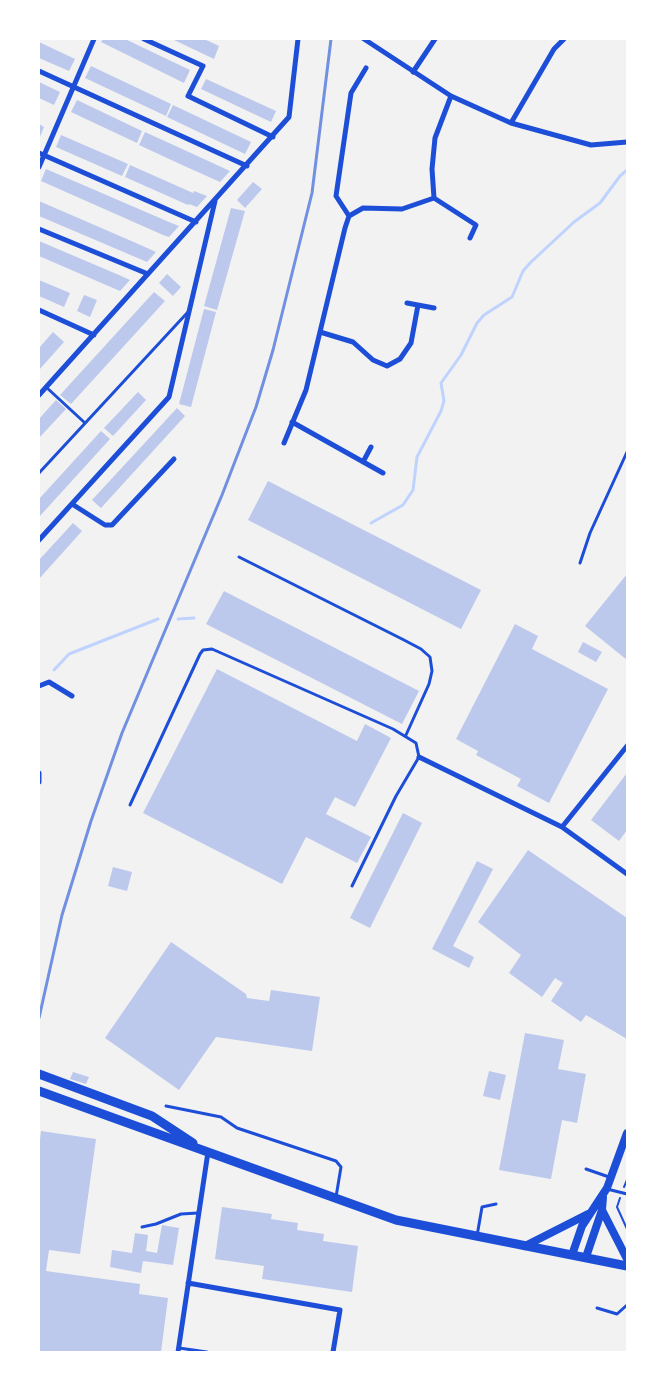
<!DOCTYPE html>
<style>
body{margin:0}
#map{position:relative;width:666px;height:1391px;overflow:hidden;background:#f2f2f2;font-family:"Times New Roman",serif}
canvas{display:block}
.frame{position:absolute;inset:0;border:40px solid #fff;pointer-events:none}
</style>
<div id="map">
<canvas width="666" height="1391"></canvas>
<div class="frame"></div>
</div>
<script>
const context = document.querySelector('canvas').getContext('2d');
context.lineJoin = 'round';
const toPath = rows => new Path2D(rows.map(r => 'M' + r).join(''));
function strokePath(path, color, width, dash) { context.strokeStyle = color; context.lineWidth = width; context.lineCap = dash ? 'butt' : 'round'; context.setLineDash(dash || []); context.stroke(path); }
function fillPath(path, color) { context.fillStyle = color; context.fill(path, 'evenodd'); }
const stream = toPath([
 [371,523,403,505,413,490,417,457,441,411,444,401,441,383,461,355,477,323,484,315,512,297,523,271,530,263,574,222,600,203,620,176,627,170],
 [178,619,194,618],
 [54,670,69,654,158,619]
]);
const building = toPath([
 [103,39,125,39,190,70,184,83,101,42],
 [172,39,204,39,219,46,214,59],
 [39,42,75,59,69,71,39,58],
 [91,66,171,104,166,116,85,78],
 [206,79,276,111,271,122,201,89],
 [39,82,60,92,54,105,39,98],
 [77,100,142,131,137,143,71,112],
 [173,105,251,142,245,154,167,117],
 [39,124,44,127,39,139],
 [145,132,169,143,230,171,220,182,180,164,139,145],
 [61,135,128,164,122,176,56,147],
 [130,165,193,193,194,191,207,196,197,207,189,204,188,205,125,177],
 [46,169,169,222,179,226,169,237,163,235,41,181],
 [253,182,262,189,245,208,237,200],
 [39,201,136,243,156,252,147,262,39,216],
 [231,208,245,211,217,310,204,306],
 [39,241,119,275,130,280,120,291,39,256],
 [167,274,181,287,173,296,159,283],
 [39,280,70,293,64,307,39,296],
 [154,292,165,301,71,404,60,395],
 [84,295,97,300,90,317,77,311],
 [204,309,216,312,191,407,179,404],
 [53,332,64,342,39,370,39,348],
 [138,392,146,400,113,436,104,428],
 [56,400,66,409,39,438,39,419],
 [177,408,185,416,101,508,92,500],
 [101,431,110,439,39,517,39,499],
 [268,481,481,590,461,629,248,520],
 [73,523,82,531,39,579,39,560],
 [627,574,627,660,585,626],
 [224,591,419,691,402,724,206,624],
 [515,624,538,636,532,649,608,689,549,803,517,786,521,779,476,755,478,751,456,739],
 [583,642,602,652,596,662,578,652],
 [217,669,357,741,365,724,391,738,355,807,335,797,326,814,371,837,357,863,306,837,282,884,143,813],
 [627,773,627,830,619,841,591,820],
 [403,813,422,823,370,928,350,918],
 [528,850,627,918,627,1039,586,1015,581,1022,551,1001,563,983,555,978,542,997,509,973,521,955,478,922],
 [477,861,493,869,453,946,474,957,469,968,432,949],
 [113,867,132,872,127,891,108,886],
 [171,942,246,994,247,998,269,1001,271,990,320,997,312,1051,216,1037,179,1090,105,1038],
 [525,1033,564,1040,558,1069,586,1074,577,1123,562,1120,551,1179,499,1170],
 [489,1071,506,1075,500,1100,483,1096],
 [73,1072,89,1077,86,1084,70,1079],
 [41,1131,96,1139,80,1254,49,1250,46,1271,140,1284,139,1294,168,1298,161,1352,39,1352,39,1149],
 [222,1207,272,1214,271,1219,298,1223,297,1230,324,1234,323,1241,358,1246,352,1292,262,1279,264,1266,215,1259],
 [162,1225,179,1228,173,1265,143,1261,141,1273,110,1267,112,1250,132,1253,135,1233,148,1235,146,1251,157,1253]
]);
const path = toPath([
 [624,1187,627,1180],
 [620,1198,617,1207,627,1229]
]);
const service = toPath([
 [46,387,85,423],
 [39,473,188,312],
 [239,557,404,640,421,649,430,657,432,671,429,684,406,735],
 [580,563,590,533,627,452],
 [130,805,200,654,203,650,212,649,393,729,416,743,419,757,396,796,352,886],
 [166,1106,221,1117,237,1128,336,1161,341,1167,336,1197],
 [586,1169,609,1177],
 [607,1189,627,1194],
 [142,1227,156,1224,181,1214,198,1213],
 [477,1236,482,1207,496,1204],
 [597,1308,617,1314,627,1305],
 [179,1348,207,1352]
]);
const minor = toPath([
 [144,39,203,66,188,96,273,137],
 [364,39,451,96,511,123,591,145,627,142],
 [39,71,247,166],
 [413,72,435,39],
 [511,123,554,49,564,39],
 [39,153,196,222],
 [39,167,94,39],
 [434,198,476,225,470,238],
 [349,216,336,196,351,93,366,68],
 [39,229,148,274],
 [407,303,434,308],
 [39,310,94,335],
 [320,332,353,342,373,360,387,366,400,359,411,343,418,305],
 [39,395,289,117,298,39],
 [292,422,383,473],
 [284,443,306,390,345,228,349,216,363,208,402,209,434,198,432,169,435,138,451,96],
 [363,462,371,447],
 [72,504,105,525,112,525,174,459],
 [39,540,169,397,215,201],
 [39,686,49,682,72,696],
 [419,757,562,827,627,874],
 [39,773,39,782],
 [562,827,627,746],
 [188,1283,340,1310,333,1352],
 [178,1352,208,1152]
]);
const tertiary = toPath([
 [602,1210,627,1259],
 [525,1246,588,1214],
 [572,1255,582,1226,607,1188,627,1133],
 [586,1257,602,1210,603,1197]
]);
const secondary = toPath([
 [39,1074,152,1116,193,1143],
 [39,1091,396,1220,627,1266]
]);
const rail = toPath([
 [39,1018,62,915,91,821,122,733,222,495,256,407,273,350,312,193,331,39]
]);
strokePath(stream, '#bfd3fe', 3);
fillPath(building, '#bdc9ec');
strokePath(path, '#1d4ed8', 2);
strokePath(service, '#1d4ed8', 3);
strokePath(minor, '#1d4ed8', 5);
strokePath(tertiary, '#1d4ed8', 8);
strokePath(secondary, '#1d4ed8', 9);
strokePath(rail, '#7290e2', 3);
</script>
